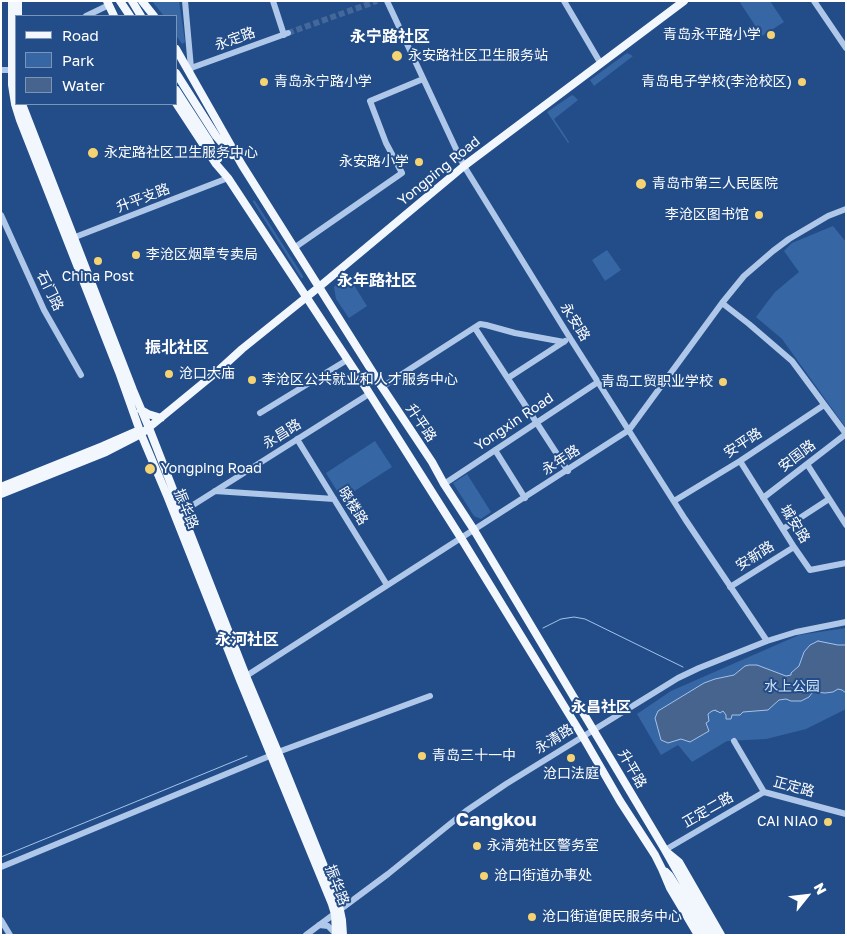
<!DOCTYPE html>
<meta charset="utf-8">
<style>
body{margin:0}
#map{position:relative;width:847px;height:936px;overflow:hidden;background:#234d88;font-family:"Golos Text",sans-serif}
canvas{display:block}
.frame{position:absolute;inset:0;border:2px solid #fff;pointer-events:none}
.legend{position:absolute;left:15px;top:15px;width:162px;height:90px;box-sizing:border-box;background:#234d88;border:1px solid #7b94b8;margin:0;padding:6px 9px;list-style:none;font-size:15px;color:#fff}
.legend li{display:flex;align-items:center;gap:10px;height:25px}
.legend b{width:25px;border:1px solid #7b94b8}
.north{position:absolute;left:782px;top:871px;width:50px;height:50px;-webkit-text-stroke:4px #234d88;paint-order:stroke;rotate:61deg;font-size:14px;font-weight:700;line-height:20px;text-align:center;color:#fff}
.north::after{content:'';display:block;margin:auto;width:18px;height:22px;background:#fff;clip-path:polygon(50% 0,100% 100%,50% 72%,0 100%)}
</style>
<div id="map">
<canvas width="847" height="936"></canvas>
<div class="frame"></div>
<ul class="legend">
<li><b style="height:6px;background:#f2f7fe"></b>Road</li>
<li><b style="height:14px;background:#3766a5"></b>Park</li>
<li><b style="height:14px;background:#46648e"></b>Water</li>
</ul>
<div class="north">N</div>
</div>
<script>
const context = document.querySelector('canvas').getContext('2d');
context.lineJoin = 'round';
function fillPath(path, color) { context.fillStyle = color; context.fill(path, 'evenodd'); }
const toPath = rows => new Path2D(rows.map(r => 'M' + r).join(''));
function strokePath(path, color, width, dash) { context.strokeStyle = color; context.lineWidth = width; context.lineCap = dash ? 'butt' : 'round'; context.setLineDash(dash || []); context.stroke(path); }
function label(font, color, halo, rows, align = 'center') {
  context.font = font + ' "Golos Text","Noto Sans SC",sans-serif'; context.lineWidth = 4; context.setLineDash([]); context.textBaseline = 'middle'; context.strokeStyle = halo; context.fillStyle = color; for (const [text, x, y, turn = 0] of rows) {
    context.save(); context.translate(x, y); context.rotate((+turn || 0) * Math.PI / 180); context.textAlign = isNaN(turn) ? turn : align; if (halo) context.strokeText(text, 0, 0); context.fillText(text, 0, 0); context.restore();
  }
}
const green = toPath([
 [152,1,179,1,185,42,182,44,176,35,176,16,164,16],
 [739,1,770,1,784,22,762,36],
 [627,53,633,56,594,86,590,80],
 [572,95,574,96,578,100,554,119,569,142,568,143,547,112],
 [253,200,255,201,303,276,303,278,301,278,253,202],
 [833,226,846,242,846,428,782,339,756,317,775,292,799,272,784,251,792,243],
 [607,250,621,270,605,281,592,260],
 [347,274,367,306,349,318,336,299,334,287,338,281],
 [375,441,392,467,342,499,326,473],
 [467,474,491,512,481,519,474,516,453,483],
 [846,628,846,709,806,729,766,739,727,741,692,762,678,745,661,755,637,714,671,691,799,635]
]);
const water = toPath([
 [818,641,838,645,846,645,846,693,842,690,838,689,833,692,825,693,815,692,812,693,809,697,801,701,791,701,786,699,779,700,768,710,743,712,740,715,732,715,731,719,726,719,726,715,723,711,720,713,719,712,716,711,716,710,712,711,708,714,709,721,706,723,709,731,690,742,681,739,668,743,661,740,655,718,658,711,704,683,715,679,734,675,745,666,749,665,757,665,786,676,791,675,791,673,799,666,804,652,810,645,818,641]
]);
const stream = toPath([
 [543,628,561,619,574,617,585,619,683,667],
 [1,857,247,756]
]);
const minorTunnel = toPath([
 [288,33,377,1]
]);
const minor = toPath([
 [185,1,191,68,190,72],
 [273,1,284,35],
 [387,1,464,166,570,338,685,519,767,641],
 [564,1,601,64],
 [814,1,846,48],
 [86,16,109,5],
 [191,68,288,33],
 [1,70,16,70],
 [1,215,44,310,81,375],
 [70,239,228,178],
 [294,248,402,173,386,143,370,101,423,79],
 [722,303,749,324,792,361,846,434],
 [475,328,568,471],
 [508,378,565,341],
 [382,387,480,324,486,325,515,333,564,342],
 [260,413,347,360],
 [297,439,387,585],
 [495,450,525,498],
 [740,461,794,547,810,570,846,563],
 [807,464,846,525],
 [444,484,598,382],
 [215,491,334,499],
 [763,498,846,434],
 [674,501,740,461,824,405],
 [182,512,369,394],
 [783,529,829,499],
 [730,587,794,547],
 [243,678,629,430,722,303,744,276,773,251,789,239,828,216,846,209],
 [734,741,764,792,846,814],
 [278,752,430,696],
 [665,850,764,792],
 [1,867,272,755],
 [1,920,10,935],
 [319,925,328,926,336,934],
 [306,935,388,874,466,811,506,784,678,678,699,668,767,641,796,632,846,622]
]);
const major = toPath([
 [12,1,12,85,15,104,20,120,119,372,141,434,168,498,240,680,332,904,335,914,336,935],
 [107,1,114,16],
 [120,1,130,16],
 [132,1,141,16],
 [142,1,154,16],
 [18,16,18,1],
 [176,49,242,165,382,387,432,462,444,484,474,530,665,850,713,935],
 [176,73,216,136,232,155],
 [176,90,209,141,218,159],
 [176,103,216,164,228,178,359,377,461,538,583,737,620,801,655,855,662,869,670,888,698,935],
 [22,104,133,390,149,428,246,676,278,752,338,901,342,920,343,935],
 [141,410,148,414,161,418],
 [1,487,103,446,135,432],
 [1,494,106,452,141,434,219,370,242,349,319,287,464,166,684,1],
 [668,853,679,862,721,935],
 [666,872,669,875,707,935]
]);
const markers = [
 [771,35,5,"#f5d272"],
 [397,56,6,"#f5d272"],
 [264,82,5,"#f5d272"],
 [802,82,5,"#f5d272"],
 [93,153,6,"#f5d272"],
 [419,162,5,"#f5d272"],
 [641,184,6,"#f5d272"],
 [759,215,5,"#f5d272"],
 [136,255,5,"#f5d272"],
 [98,261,5,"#f5d272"],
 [169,374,5,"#f5d272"],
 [252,380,5,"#f5d272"],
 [723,382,5,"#f5d272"],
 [150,469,6,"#f5d272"],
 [422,756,5,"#f5d272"],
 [571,758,5,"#f5d272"],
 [828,822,5,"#f5d272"],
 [477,846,5,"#f5d272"],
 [484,876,5,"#f5d272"],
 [532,917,5,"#f5d272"]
];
const poiNames = [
 ["青岛永平路小学",761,35,"right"],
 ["永安路社区卫生服务站",408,56],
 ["青岛永宁路小学",274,82],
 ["青岛电子学校(李沧校区)",792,82,"right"],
 ["永定路社区卫生服务中心",104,153],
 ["永安路小学",409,162,"right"],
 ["青岛市第三人民医院",652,184],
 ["李沧区图书馆",749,215,"right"],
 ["李沧区烟草专卖局",146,255],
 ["China Post",98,277,"center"],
 ["沧口大庙",179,374],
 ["李沧区公共就业和人才服务中心",262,380],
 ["青岛工贸职业学校",713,382,"right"],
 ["Yongping Road",161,469],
 ["青岛三十一中",432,756],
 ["沧口法庭",571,774,"center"],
 ["CAI NIAO",818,822,"right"],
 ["永清苑社区警务室",487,846],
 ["沧口街道办事处",494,876],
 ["沧口街道便民服务中心",542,917]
];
const streetNames = [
 ["永定路",235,39,-20],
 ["Yongping Road",439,171,-39],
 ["升平支路",143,198,-21],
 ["石门路",50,291,64],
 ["永安路",575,322,58],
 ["Yongxin Road",514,422,-34],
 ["升平路",421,423,56],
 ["永昌路",282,434,-32],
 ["安平路",743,443,-33],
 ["安国路",797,456,-37],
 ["永年路",561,460,-33],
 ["晓楼路",353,506,58],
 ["振华路",186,509,68],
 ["城安路",795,524,58],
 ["安新路",755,556,-32],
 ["永清路",554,739,-32],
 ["升平路",632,769,60],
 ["正定路",794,787,15],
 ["正定二路",708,810,-30],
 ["振华路",337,885,69]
];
const parkNames = [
 ["水上公园",792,687]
];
const neighbourhoodNames = [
 ["永昌社区",601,707]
];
const quarterNames = [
 ["永宁路社区",390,37],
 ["永年路社区",377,281],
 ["振北社区",177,348],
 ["永河社区",247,640]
];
const districtNames = [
 ["Cangkou",496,820]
];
fillPath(green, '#3766a5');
fillPath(water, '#46648e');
strokePath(water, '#a3c3eb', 1);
strokePath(stream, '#a3c3eb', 1);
strokePath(minorTunnel, '#44689a', 6, [6, 3]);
strokePath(minor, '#afc8ea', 6);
strokePath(major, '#f2f7fe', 8);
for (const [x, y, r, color] of markers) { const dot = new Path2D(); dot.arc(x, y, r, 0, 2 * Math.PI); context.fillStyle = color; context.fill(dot); strokePath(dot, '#234d88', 2); }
label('14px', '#fff', '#234d88', poiNames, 'left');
label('14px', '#fff', '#234d88', streetNames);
label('14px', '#d3e3f7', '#234d88', parkNames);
label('bold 15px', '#fff', '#234d88', neighbourhoodNames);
label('bold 16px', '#fff', '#234d88', quarterNames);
label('bold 19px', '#fff', '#234d88', districtNames);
</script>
